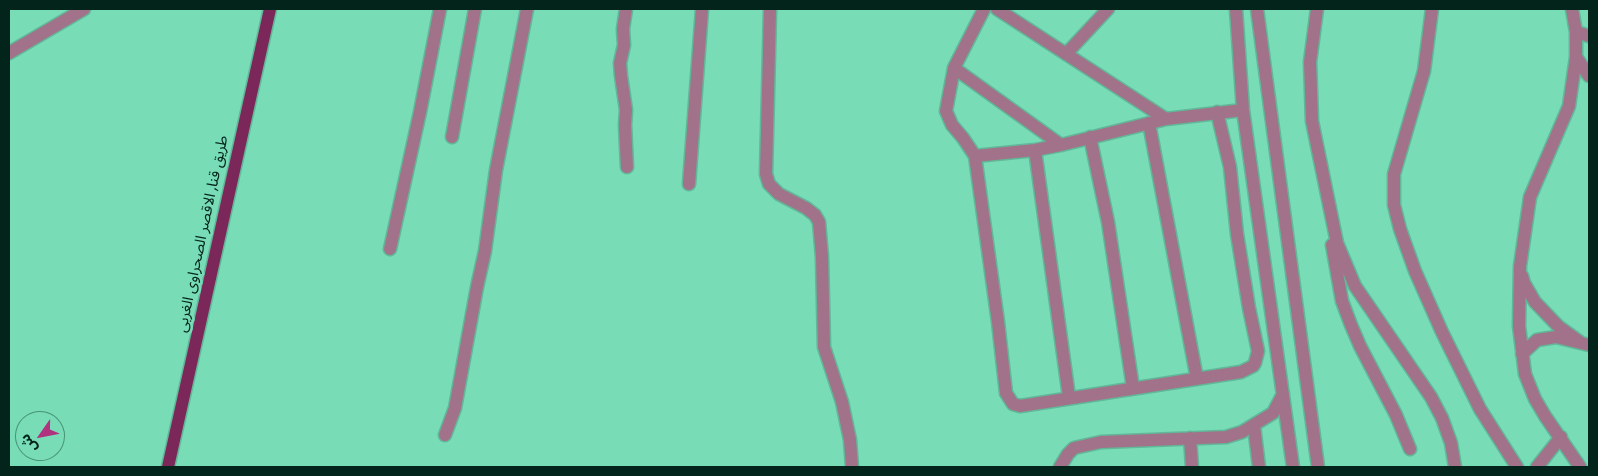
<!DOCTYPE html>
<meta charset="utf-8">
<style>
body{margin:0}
#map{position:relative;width:1598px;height:476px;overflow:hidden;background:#78dcb7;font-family:Poppins,"Noto Sans Arabic",sans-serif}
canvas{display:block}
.frame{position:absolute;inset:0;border:10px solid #03241a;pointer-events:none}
.north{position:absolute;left:15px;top:411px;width:50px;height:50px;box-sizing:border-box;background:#78dcb7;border:1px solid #499278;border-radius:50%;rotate:237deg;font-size:14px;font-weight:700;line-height:20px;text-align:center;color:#03241a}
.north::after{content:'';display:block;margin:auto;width:18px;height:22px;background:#b1327f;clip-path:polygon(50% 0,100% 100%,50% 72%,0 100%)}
</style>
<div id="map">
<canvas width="1598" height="476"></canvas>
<div class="frame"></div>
<div class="north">ش</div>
</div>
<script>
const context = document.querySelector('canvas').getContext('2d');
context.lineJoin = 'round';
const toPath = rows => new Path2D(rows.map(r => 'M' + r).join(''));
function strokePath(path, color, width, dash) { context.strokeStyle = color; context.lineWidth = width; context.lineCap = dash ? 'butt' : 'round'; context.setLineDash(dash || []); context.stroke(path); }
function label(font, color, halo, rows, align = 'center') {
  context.font = font + ' Poppins,"Noto Sans Arabic",sans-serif'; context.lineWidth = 5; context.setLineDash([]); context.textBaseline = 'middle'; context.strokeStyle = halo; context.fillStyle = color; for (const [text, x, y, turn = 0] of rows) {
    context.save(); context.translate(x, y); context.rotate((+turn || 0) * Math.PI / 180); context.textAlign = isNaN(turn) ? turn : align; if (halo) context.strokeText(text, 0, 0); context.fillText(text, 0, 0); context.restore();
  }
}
const minor = toPath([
 [626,9,623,29,624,45,620,63,621,76,626,110,625,125,627,167],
 [770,9,766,174,769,184,779,194,806,208,815,215,819,222,822,257,824,347,842,402,850,440,852,467],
 [984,9,954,68,946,111,952,125,963,138,975,156,998,322,1006,393,1013,404,1020,406,1241,372,1253,366,1255,363,1258,351,1249,308,1237,234,1230,167,1217,112],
 [997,9,1166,119],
 [1236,9,1243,110,1293,467],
 [1257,9,1318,467],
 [1317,9,1310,62,1312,121,1337,243,1355,286,1431,397,1442,418,1451,443,1455,467],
 [1432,9,1424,71,1394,174,1394,205,1400,229,1415,271,1442,332,1480,409,1517,467],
 [1572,9,1576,32,1576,57,1569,106,1530,197,1520,266,1519,326,1525,374,1535,399,1545,416,1580,467],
 [1576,32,1589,36],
 [9,53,84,9],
 [1066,54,1108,9],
 [1576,57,1589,76],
 [954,68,1061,145],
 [1149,123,1197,379],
 [452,137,475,9],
 [1090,137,1108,222,1133,388],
 [1035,150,1069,397],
 [975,156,1035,150,1061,145,1166,119,1243,110],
 [689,184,702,9],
 [1332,245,1342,301,1351,325,1360,346,1396,415,1410,449],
 [390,249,420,112,440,9],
 [1522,276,1524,283,1535,302,1558,326,1580,342],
 [1522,354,1537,340,1556,337,1589,345],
 [1254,426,1259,467],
 [445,435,455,408,477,287,485,251,496,170,527,9],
 [1190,438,1192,467],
 [1060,467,1068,454,1074,448,1101,442,1226,437,1242,432,1273,413,1283,394],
 [1537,467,1561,437]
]);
const major = toPath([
 [168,467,270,9]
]);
const streetNames = [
 ["طريق قنا, الاقصر الصحراوى الغربى",203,234,-78]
];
strokePath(minor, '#61b798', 15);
strokePath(major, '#61b798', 15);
strokePath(minor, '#a2728a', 12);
strokePath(major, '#7c275a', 12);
label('15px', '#03241a', '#78dcb7', streetNames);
</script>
